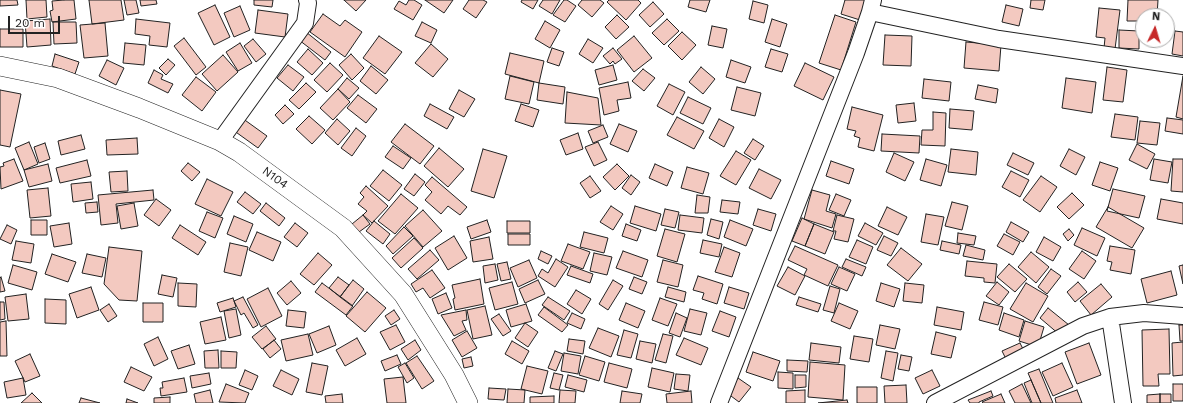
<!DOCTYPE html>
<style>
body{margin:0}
#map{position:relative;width:1183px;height:403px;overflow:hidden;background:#fff;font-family:"Work Sans",sans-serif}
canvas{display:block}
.north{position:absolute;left:1135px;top:8px;width:40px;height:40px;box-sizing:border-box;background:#fff;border:1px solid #a7a7a7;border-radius:50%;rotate:5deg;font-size:11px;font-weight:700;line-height:16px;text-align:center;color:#222}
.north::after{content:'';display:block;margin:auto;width:14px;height:18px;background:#c62828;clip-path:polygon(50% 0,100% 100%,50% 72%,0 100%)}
.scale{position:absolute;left:8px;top:16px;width:52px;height:18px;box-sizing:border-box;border:2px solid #222;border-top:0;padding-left:5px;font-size:12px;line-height:14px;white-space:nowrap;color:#222;-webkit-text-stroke:3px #fff;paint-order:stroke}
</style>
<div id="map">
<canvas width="1183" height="403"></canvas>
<div class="north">N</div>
<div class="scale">20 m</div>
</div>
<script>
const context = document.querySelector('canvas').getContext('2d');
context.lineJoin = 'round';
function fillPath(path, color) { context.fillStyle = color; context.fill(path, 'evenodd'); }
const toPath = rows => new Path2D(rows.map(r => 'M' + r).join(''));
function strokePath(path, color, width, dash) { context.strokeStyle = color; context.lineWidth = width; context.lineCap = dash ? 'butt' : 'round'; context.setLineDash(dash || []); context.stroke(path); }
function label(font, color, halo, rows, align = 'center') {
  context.font = font + ' "Work Sans",sans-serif'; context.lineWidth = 3; context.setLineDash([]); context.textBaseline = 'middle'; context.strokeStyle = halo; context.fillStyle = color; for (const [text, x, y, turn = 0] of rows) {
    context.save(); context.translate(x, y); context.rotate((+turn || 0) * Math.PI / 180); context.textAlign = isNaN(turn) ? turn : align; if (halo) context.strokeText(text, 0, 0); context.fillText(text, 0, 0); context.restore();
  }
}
const building = toPath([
 [0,0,17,0,18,5,0,6,0,0],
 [26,0,46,0,47,17,27,19,26,0],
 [64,0,74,0,76,19,52,22,50,11,53,10,52,1,64,0],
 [89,0,121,0,124,20,92,24,89,0],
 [124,0,136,0,139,13,127,15,124,0],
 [140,0,156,0,157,4,141,6,140,0],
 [254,0,273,0,272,7,254,5,254,0],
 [344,0,366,0,356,11,344,0],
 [409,0,414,0,422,5,413,20,394,9,399,1,406,5,409,0],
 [425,0,453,0,444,13,425,0],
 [469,0,483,0,487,2,476,18,463,9,469,0],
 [522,0,538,0,533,9,521,2,522,0],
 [543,0,560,0,552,14,539,6,543,0],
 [564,0,567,0,576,6,565,22,553,15,564,0],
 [582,0,600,0,604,3,592,17,578,5,582,0],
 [609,0,638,0,641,3,626,20,607,2,609,0],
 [690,0,710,0,706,12,688,7,690,0],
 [845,0,866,0,860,20,841,14,845,0],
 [1031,0,1045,0,1043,10,1030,8,1031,0],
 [1128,0,1158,0,1157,16,1143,16,1143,21,1127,21,1128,0],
 [753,1,768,5,764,23,749,19,753,1],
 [653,2,664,14,650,27,639,15,653,2],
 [215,5,230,37,214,45,198,13,215,5],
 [1006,5,1023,9,1019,26,1002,22,1006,5],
 [240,6,250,30,234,37,224,13,240,6],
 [1099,8,1120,10,1115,49,1104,48,1105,38,1096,37,1099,8],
 [258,10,288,14,285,37,255,33,258,10],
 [323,14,340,26,345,20,362,32,345,57,310,32,323,14],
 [617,15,629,27,616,39,605,27,617,15],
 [835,15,856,22,841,70,819,63,835,15],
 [50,19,51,45,27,47,25,21,50,19],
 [136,19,170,23,167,47,149,45,150,36,135,34,136,19],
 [667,19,679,31,664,45,652,33,667,19],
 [772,19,787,24,780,47,765,42,772,19],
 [545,21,560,30,550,48,535,39,545,21],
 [1142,21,1143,40,1156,41,1142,40,1142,21],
 [53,22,76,22,77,43,54,44,53,22],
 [422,22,437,30,431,43,415,36,422,22],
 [105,23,108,56,84,58,80,25,105,23],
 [712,26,727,29,723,48,708,45,712,26],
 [0,29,23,29,23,47,0,47,0,29],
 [1119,30,1139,31,1139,49,1119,48,1119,30],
 [1175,31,1183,32,1183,56,1172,54,1175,31],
 [306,32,331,52,325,60,299,40,306,32],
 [682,32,696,45,682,60,668,46,682,32],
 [885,35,912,36,911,66,883,65,885,35],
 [379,36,402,52,385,74,363,58,379,36],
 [634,36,652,58,634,72,617,50,634,36],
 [184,38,206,67,196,75,174,46,184,38],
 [253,39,266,54,256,62,244,46,253,39],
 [588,39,603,48,593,63,579,54,588,39],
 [966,42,1001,45,999,71,964,68,966,42],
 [125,43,146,45,144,65,123,63,125,43],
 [240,43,252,63,238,71,226,52,240,43],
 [431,44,448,59,433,77,415,63,431,44],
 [552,48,564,52,559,66,547,62,552,48],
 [613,48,622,59,615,64,613,61,610,64,603,56,613,48],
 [308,49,323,63,312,75,297,62,308,49],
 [771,49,788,54,782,72,765,67,771,49],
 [510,53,544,61,539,83,505,74,510,53],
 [55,54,79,62,75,74,52,66,55,54],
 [351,54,364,68,352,80,339,65,351,54],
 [223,55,238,72,217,91,202,74,223,55],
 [168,59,175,65,166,75,159,68,168,59],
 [107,60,124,68,116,85,99,76,107,60],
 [731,60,751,67,745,83,726,77,731,60],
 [330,63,343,75,327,92,314,80,330,63],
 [805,63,834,77,823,100,794,86,805,63],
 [288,65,304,77,293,91,277,78,288,65],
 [613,65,617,80,599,85,595,70,613,65],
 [371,66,388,80,376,94,360,81,371,66],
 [701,67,715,79,703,94,689,82,701,67],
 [1107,67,1127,70,1123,102,1103,100,1107,67],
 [643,69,655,78,644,91,632,81,643,69],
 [154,70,163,75,161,79,173,84,168,93,148,83,154,70],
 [510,76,534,82,529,104,505,99,510,76],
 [1183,76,1183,119,1176,117,1183,76],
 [196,77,216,92,202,111,182,95,196,77],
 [347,78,359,88,349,99,338,89,347,78],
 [1066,78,1096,82,1092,113,1062,108,1066,78],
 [924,79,951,82,949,101,922,98,924,79],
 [628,82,631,98,617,100,619,111,604,115,599,88,628,82],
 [306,83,316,92,299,109,289,100,306,83],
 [539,83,565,87,563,104,537,100,539,83],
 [669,84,685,92,673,115,657,106,669,84],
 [978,85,998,89,996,103,975,99,978,85],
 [737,87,761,93,755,116,731,110,737,87],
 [338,89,350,102,333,120,320,108,338,89],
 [0,90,21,94,10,147,0,145,0,90],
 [459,90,475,99,464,117,449,109,459,90],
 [567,92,598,98,601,125,565,123,567,92],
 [358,95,377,109,366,123,347,108,358,95],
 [688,97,711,108,703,124,680,113,688,97],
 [914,103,916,121,898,123,896,105,914,103],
 [430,104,454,117,447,129,424,116,430,104],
 [521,104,539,110,533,127,515,121,521,104],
 [285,105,294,114,283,124,275,115,285,105],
 [852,107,883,115,874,151,858,147,860,138,854,136,856,131,847,129,852,107],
 [950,109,974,111,972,130,949,128,950,109],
 [933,112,946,113,945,146,921,145,922,130,933,130,933,112],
 [1115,114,1138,117,1135,140,1111,137,1115,114],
 [309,116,325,130,312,144,296,129,309,116],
 [677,117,704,131,694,149,667,135,677,117],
 [242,118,267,136,258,148,233,130,242,118],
 [1167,118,1183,120,1183,134,1165,131,1167,118],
 [337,119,350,131,338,145,325,133,337,119],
 [719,119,734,127,724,147,709,138,719,119],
 [1140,121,1160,123,1157,145,1137,143,1140,121],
 [405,124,434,146,420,164,391,142,405,124],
 [619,124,637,131,628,152,610,144,619,124],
 [603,125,608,137,593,143,588,131,603,125],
 [356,128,366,136,352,156,341,148,356,128],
 [578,133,583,149,566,155,560,140,578,133],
 [882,134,920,136,919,153,881,151,882,134],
 [81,135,85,149,61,155,58,141,81,135],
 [137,138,138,154,107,155,106,140,137,138],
 [753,139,764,146,755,160,744,153,753,139],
 [29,142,38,164,24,170,15,148,29,142],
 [598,142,607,160,594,166,585,147,598,142],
 [45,143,50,159,39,163,34,147,45,143],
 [1137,144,1155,154,1147,169,1129,160,1137,144],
 [393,146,411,158,403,169,385,157,393,146],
 [439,148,464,169,448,187,424,166,439,148],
 [483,149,507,156,494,198,471,191,483,149],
 [951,149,978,152,976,175,948,172,951,149],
 [1069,149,1085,157,1076,175,1060,166,1069,149],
 [736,151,751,160,736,185,720,176,736,151],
 [894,153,914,162,905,181,886,172,894,153],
 [1013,153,1034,163,1028,175,1007,165,1013,153],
 [14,159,23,181,1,189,0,167,4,166,3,163,14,159],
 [926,159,947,165,941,186,920,180,926,159],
 [1154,159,1172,162,1168,183,1150,180,1154,159],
 [1173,159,1183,159,1183,192,1171,191,1173,159],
 [87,160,91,176,60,183,56,168,87,160],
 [831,161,854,169,849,184,826,176,831,161],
 [1100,162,1118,168,1110,191,1092,185,1100,162],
 [188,163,200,172,192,181,181,171,188,163],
 [48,164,52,181,29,187,24,170,48,164],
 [617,164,629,176,615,190,603,177,617,164],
 [655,164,673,172,667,186,649,178,655,164],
 [687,167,709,173,703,194,681,188,687,167],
 [759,169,781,180,771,199,749,188,759,169],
 [383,170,402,185,389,201,370,186,383,170],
 [127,171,128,191,111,192,109,172,127,171],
 [1011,171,1029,180,1020,197,1002,187,1011,171],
 [415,174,425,182,414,196,404,189,415,174],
 [631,175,640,182,631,195,622,188,631,175],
 [590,176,601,191,590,198,580,183,590,176],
 [1041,176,1057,187,1040,212,1023,200,1041,176],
 [432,177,467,207,460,215,448,206,441,214,425,200,432,192,425,185,432,177],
 [207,179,233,192,221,216,195,204,207,179],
 [91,182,93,199,73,202,71,184,91,182],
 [366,186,388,206,372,223,363,215,367,211,358,204,364,197,360,193,366,186],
 [48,188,51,216,30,218,27,190,48,188],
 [1113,189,1145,196,1139,218,1107,211,1113,189],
 [153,190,154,200,116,204,118,223,101,225,98,195,153,190],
 [812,190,830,195,826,211,836,214,832,228,804,219,812,190],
 [245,192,261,204,253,214,237,202,245,192],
 [1072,193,1084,205,1069,219,1057,207,1072,193],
 [401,194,418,208,395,234,378,221,401,194],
 [836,194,851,200,844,216,829,210,836,194],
 [697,195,710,197,708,213,695,213,697,195],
 [156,199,171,210,159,226,144,215,156,199],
 [1161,199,1183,203,1183,224,1157,219,1161,199],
 [722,200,740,202,738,214,720,212,722,200],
 [97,202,98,212,86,213,85,203,97,202],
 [952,202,968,206,962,230,945,226,952,202],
 [134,203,138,226,121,229,117,206,134,203],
 [266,203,285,218,279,226,260,211,266,203],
 [611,206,623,214,613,230,600,222,611,206],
 [635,206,661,214,656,231,630,223,635,206],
 [887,207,907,217,898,235,878,226,887,207],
 [1108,207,1144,228,1132,248,1096,227,1108,207],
 [665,209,679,212,675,228,661,225,665,209],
 [758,209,776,214,771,231,753,225,758,209],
 [423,210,442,231,423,247,405,226,423,210],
 [207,212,223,218,215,238,199,231,207,212],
 [926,214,944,217,938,245,921,242,926,214],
 [363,215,370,224,359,232,352,224,363,215],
 [680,215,704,218,702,233,678,230,680,215],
 [837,215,854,219,848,242,834,239,836,231,833,231,837,215],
 [234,216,253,224,246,242,227,234,234,216],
 [802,218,814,224,805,246,792,241,802,218],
 [711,219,723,222,719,239,707,235,711,219],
 [31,220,47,220,47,235,31,235,31,220],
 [487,220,491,232,471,239,467,227,487,220],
 [730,220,753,229,746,246,724,237,730,220],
 [374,221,390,234,383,244,366,231,374,221],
 [507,221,530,221,530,233,507,233,507,221],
 [1011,222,1029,232,1023,242,1006,232,1011,222],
 [69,223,72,244,54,247,50,226,69,223],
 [295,223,308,233,297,247,284,237,295,223],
 [865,223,883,233,876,245,858,236,865,223],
 [626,224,641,230,637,241,622,236,626,224],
 [814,224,834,232,825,254,805,246,814,224],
 [7,225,17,230,11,244,0,239,7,225],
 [180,225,206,242,198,255,172,238,180,225],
 [404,227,413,236,393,254,386,246,404,227],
 [1082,228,1105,238,1097,256,1074,245,1082,228],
 [665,229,685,234,677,262,657,256,665,229],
 [1069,229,1074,235,1068,241,1063,234,1069,229],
 [257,232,281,242,273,261,249,250,257,232],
 [584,232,608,238,604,253,580,247,584,232],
 [958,233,976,236,974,245,957,243,958,233],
 [508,234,530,234,530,245,508,245,508,234],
 [1004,234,1020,242,1013,255,997,246,1004,234],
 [454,236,467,258,448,270,435,248,454,236],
 [884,236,898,243,891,256,877,250,884,236],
 [489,237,493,259,473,262,470,241,489,237],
 [1044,237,1061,247,1053,261,1036,252,1044,237],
 [414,238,423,248,401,268,392,258,414,238],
 [703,240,722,244,719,257,700,253,703,240],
 [857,240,873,247,866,264,849,257,857,240],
 [16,241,34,244,31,263,12,260,16,241],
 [942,241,961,245,959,254,940,250,942,241],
 [230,243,248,247,241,276,224,272,230,243],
 [568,244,590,252,583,269,561,261,568,244],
 [966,245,985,250,983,260,963,256,966,245],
 [795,246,838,265,828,286,804,275,807,269,788,260,795,246],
 [1110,246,1135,250,1131,274,1110,270,1112,262,1107,261,1110,246],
 [109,247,142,251,137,301,119,300,104,284,109,247],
 [724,247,740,253,732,277,715,272,724,247],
 [901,248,922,264,908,281,887,265,901,248],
 [430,250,439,260,417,279,408,269,430,250],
 [541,251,552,256,548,264,538,259,541,251],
 [623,251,648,260,642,277,616,268,623,251],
 [1082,251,1096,261,1084,279,1069,269,1082,251],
 [1031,252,1049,267,1036,283,1018,267,1031,252],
 [318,253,332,265,314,285,300,274,318,253],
 [594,253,612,257,607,275,590,271,594,253],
 [52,254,76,262,68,282,45,274,52,254],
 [87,254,106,258,102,277,82,273,87,254],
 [556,259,568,267,555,287,538,276,542,269,548,273,556,259],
 [846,259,866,267,862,276,842,267,846,259],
 [529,260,537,278,518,287,510,268,529,260],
 [663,260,683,265,678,287,657,282,663,260],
 [967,261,997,264,995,283,984,282,984,278,965,276,967,261],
 [507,262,511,279,501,281,497,264,507,262],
 [495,264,498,280,485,283,483,266,495,264],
 [1009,264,1027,279,1015,292,997,277,1009,264],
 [13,265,37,272,32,290,8,283,13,265],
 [1183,265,1183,284,1179,266,1183,265],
 [571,266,593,274,590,283,567,275,571,266],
 [788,267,805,276,795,295,777,286,788,267],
 [839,267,855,274,847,291,831,284,839,267],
 [1051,269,1061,276,1047,294,1038,287,1051,269],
 [432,270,445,288,430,298,423,288,416,292,411,284,432,270],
 [1171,271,1177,295,1147,303,1141,279,1171,271],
 [162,275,177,278,173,297,158,294,162,275],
 [698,276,723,284,717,304,702,299,704,293,693,290,698,276],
 [1,277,5,291,0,292,0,278,1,277],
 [338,277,349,285,340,297,329,288,338,277],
 [634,277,647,282,642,294,629,289,634,277],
 [480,279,484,304,455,310,453,299,455,298,452,285,480,279],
 [353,280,364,289,352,306,340,297,353,280],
 [538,280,545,294,525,303,519,289,538,280],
 [613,280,623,286,608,310,599,304,613,280],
 [291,281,301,293,287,305,277,293,291,281],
 [512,282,518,304,495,310,489,288,512,282],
 [997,282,1009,292,999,305,986,296,997,282],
 [1078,282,1087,292,1075,302,1067,292,1078,282],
 [178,283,197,284,196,307,178,306,178,283],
 [322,283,353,306,346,315,315,292,322,283],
 [881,283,900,289,894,307,876,301,881,283],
 [905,283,924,285,922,303,903,301,905,283],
 [1026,283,1048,296,1033,322,1010,309,1026,283],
 [1101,284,1112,297,1091,315,1080,301,1101,284],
 [830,286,840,289,834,313,823,310,830,286],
 [91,287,99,310,77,318,69,294,91,287],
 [668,287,686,292,684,302,665,297,668,287],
 [729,287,749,293,744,309,724,303,729,287],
 [268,288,282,316,261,327,247,299,268,288],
 [576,290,591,299,582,314,567,304,576,290],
 [367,292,386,308,365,332,346,316,367,292],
 [446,293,452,308,438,314,432,299,446,293],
 [26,294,29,319,8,321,5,297,26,294],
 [243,297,258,325,253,328,244,313,241,315,234,301,243,297],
 [548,297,570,311,564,320,542,305,548,297],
 [799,297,821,304,818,312,796,305,799,297],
 [233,298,236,307,220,312,217,303,233,298],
 [660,298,677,304,668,326,652,320,660,298],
 [45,299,66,300,66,324,45,323,45,299],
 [0,302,4,302,5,319,0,320,0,302],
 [984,302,1003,307,998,325,979,320,984,302],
 [143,303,163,303,163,322,143,322,143,303],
 [626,303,645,311,638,328,619,320,626,303],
 [839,303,858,311,850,329,831,321,839,303],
 [109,304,117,316,108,322,100,310,109,304],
 [526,304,532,321,511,327,506,310,526,304],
 [485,306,492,335,473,339,467,310,485,306],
 [544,307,568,325,562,332,538,315,544,307],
 [937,307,964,312,961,330,934,325,937,307],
 [1048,308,1069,325,1060,335,1040,318,1048,308],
 [236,309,241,335,229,338,224,311,236,309],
 [690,309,707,313,701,335,684,331,690,309],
 [288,310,306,312,304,328,286,326,288,310],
 [394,310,400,319,391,325,385,316,394,310],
 [466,310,467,320,462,321,466,330,454,336,441,315,466,310],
 [720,311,736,317,729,337,712,331,720,311],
 [572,313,585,319,581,329,567,323,572,313],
 [676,313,687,318,680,337,669,333,676,313],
 [1004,313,1024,320,1019,337,999,330,1004,313],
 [499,314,511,331,503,336,491,319,499,314],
 [221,317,226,340,205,344,200,322,221,317],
 [6,321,7,356,0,356,0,322,6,321],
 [1025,321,1044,327,1038,347,1019,341,1025,321],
 [525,323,538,332,528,347,515,338,525,323],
 [396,325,405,342,390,350,380,332,396,325],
 [880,325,900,329,895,349,876,345,880,325],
 [1179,325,1183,325,1183,341,1180,341,1179,325],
 [266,326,276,339,262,349,252,337,266,326],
 [329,326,336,345,317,353,309,334,329,326],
 [598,328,619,336,611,357,589,348,598,328],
 [1169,329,1170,374,1158,374,1159,386,1143,386,1142,330,1169,329],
 [624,330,638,334,631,358,617,355,624,330],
 [467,331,477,348,462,357,452,340,467,331],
 [936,332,956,337,951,358,931,354,936,332],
 [308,334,313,355,286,361,281,340,308,334],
 [663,334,673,336,666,363,655,360,663,334],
 [854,336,873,339,869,362,850,359,854,336],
 [158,337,168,359,154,366,144,344,158,337],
 [357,338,366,354,345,366,336,350,357,338],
 [684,338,708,348,701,365,676,355,684,338],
 [569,339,585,341,583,354,567,351,569,339],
 [274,340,281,349,270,358,263,349,274,340],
 [415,340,421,350,408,360,401,349,415,340],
 [512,341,529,351,522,364,505,354,512,341],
 [640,341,656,344,652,363,636,359,640,341],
 [1183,342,1183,375,1173,376,1172,343,1183,342],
 [811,343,841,347,839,363,809,360,811,343],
 [1020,343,1025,353,1007,361,1002,351,1020,343],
 [1089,343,1101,375,1077,384,1065,352,1089,343],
 [189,345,195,364,178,369,171,351,189,345],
 [218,350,219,368,205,368,204,351,218,350],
 [221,351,237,352,236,368,221,368,221,351],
 [555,351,563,354,556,371,548,368,555,351],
 [886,351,898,353,893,381,881,378,886,351],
 [753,352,780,361,773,381,746,372,753,352],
 [564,353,581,356,578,374,561,371,564,353],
 [30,354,40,376,25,382,15,361,30,354],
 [397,355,401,364,385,371,381,361,397,355],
 [901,355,912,357,909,371,898,369,901,355],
 [417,356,434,381,422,389,406,363,417,356],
 [585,356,605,362,599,381,579,375,585,356],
 [471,357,473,366,464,368,462,359,471,357],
 [787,360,808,361,807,372,787,371,787,360],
 [810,362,845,365,843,400,808,397,810,362],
 [312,363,328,366,322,395,306,392,312,363],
 [405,363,414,378,407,383,398,367,405,363],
 [609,363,632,369,627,388,604,382,609,363],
 [1062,363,1073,387,1053,396,1042,372,1062,363],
 [527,366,548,371,542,394,521,389,527,366],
 [131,367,152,377,144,391,124,382,131,367],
 [652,368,674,373,670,392,648,387,652,368],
 [1039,369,1053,403,1041,403,1031,380,1028,373,1039,369],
 [245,370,258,376,252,390,239,385,245,370],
 [281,370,299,379,292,395,273,386,281,370],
 [932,370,940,386,923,394,915,378,932,370],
 [778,372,793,373,793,389,778,388,778,372],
 [209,373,211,384,192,388,190,376,209,373],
 [554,373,563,375,559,390,550,388,554,373],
 [676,374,690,375,688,391,674,389,676,374],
 [568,375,587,380,584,392,565,387,568,375],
 [795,375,806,375,806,387,795,388,795,375],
 [403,377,406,403,387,403,384,379,403,377],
 [23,378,26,395,7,398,4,382,23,378],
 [184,378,187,392,161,396,160,388,163,388,162,382,184,378],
 [738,378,751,387,739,402,727,393,738,378],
 [1031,380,1041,403,1032,403,1024,383,1031,380],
 [226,384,249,393,245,403,219,402,226,384],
 [1022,384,1031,403,1015,403,1009,391,1022,384],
 [1173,384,1183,384,1183,401,1173,401,1173,384],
 [906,385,907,403,885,403,884,386,906,385],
 [857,387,877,387,877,403,857,403,857,387],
 [489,388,506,389,504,400,488,399,489,388],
 [508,389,525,390,524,403,507,403,508,389],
 [210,390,213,403,196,403,194,394,210,390],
 [560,390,576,391,575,403,559,403,560,390],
 [805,390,805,403,786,403,786,391,805,390],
 [1077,390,1082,403,1056,403,1055,398,1077,390],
 [622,391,642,394,640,403,620,403,622,391],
 [691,391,692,403,667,403,666,394,691,391],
 [991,391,993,396,979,402,979,403,970,403,968,400,991,391],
 [32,393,42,403,21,403,32,393],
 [342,394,343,403,326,403,325,396,342,394],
 [1001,394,1005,403,983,403,982,402,1001,394],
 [1160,394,1171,394,1171,403,1160,403,1160,394],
 [1160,394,1160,403,1147,403,1147,395,1160,394],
 [554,396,554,403,530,403,530,397,554,396],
 [170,397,170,403,154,403,154,398,170,397],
 [81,398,100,403,79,403,81,398],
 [127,399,138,403,126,403,127,399],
 [847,400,848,403,818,403,847,400]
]);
const minor = toPath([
 [873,0,870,12,999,39,1183,66],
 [220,141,305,23,308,3,307,0],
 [1110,317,1123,403],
 [719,403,856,53,870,12],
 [935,403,1083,326,1110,317,1144,313,1183,316]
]);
const tertiary = toPath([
 [0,66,58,78,139,108,220,141,239,152,343,228,403,294,454,375,468,403]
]);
const streetNames = [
 ["N104",275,178,36]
];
fillPath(building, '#f3c9c0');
strokePath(building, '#222', 1);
strokePath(minor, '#222', 18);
strokePath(tertiary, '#222', 20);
strokePath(minor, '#fff', 16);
strokePath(tertiary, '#fff', 19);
label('12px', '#222', '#fff', streetNames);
</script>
